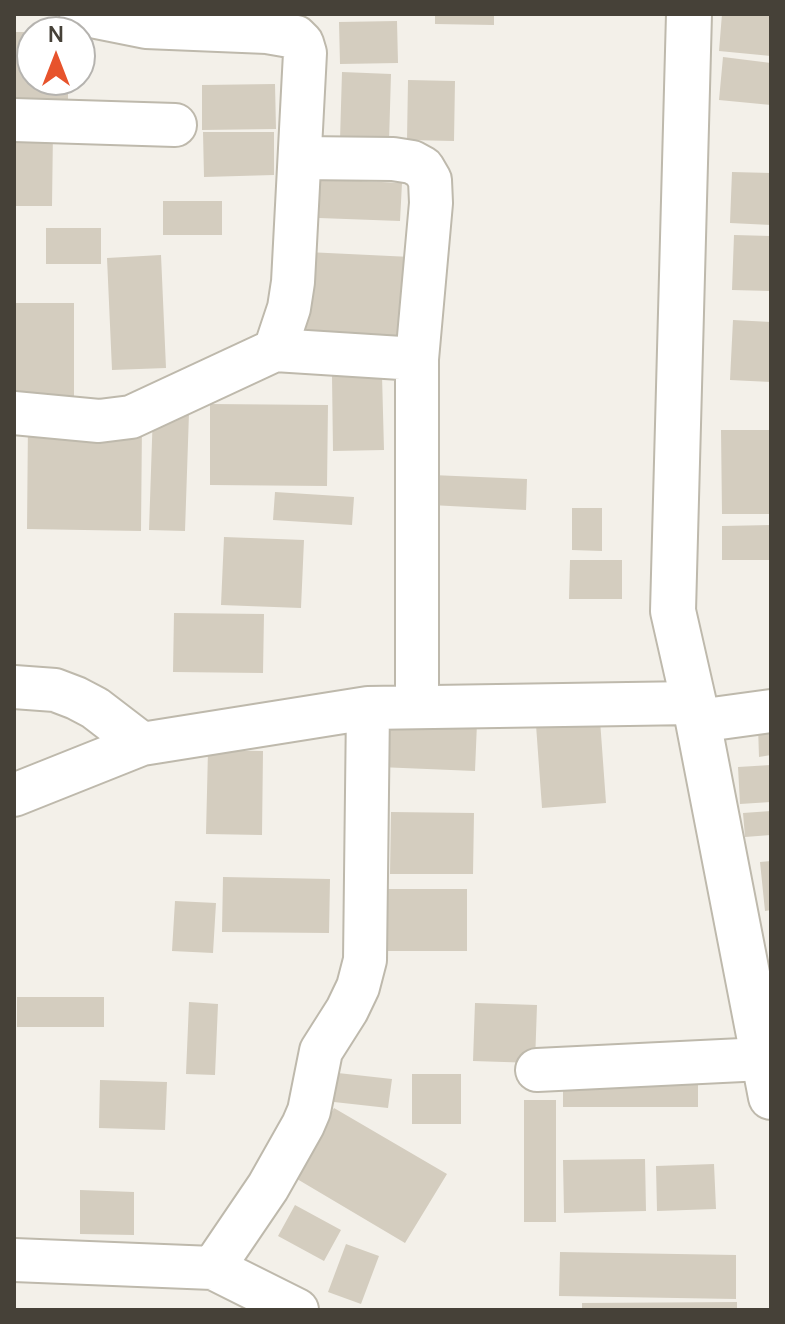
<!DOCTYPE html>
<style>
body{margin:0}
#map{position:relative;width:785px;height:1324px;overflow:hidden;background:#f3f0e9;font-family:Manrope,sans-serif}
canvas{display:block}
.frame{position:absolute;inset:0;border:16px solid #464138;pointer-events:none}
.north{position:absolute;left:16px;top:16px;width:80px;height:80px;box-sizing:border-box;background:#fff;border:2px solid #b5b3af;border-radius:50%;rotate:0deg;font-size:22px;font-weight:700;line-height:32px;text-align:center;color:#464138}
.north::after{content:'';display:block;margin:auto;width:28px;height:36px;background:#e7532c;clip-path:polygon(50% 0,100% 100%,50% 72%,0 100%)}
</style>
<div id="map">
<canvas width="785" height="1324"></canvas>
<div class="frame"></div>
<div class="north">N</div>
</div>
<script>
const context = document.querySelector('canvas').getContext('2d');
context.lineJoin = 'round';
function fillPath(path, color) { context.fillStyle = color; context.fill(path, 'evenodd'); }
const toPath = rows => new Path2D(rows.map(r => 'M' + r).join(''));
function strokePath(path, color, width, dash) { context.strokeStyle = color; context.lineWidth = width; context.lineCap = dash ? 'butt' : 'round'; context.setLineDash(dash || []); context.stroke(path); }
const building = toPath([
 [435,14,494,14,494,25,435,24],
 [722,14,771,14,771,56,719,51],
 [397,21,398,63,340,64,339,22],
 [14,32,32,32,32,80,68,80,68,105,14,105],
 [723,57,771,63,771,105,719,100],
 [342,72,391,74,389,142,340,140],
 [408,80,455,81,454,141,407,140],
 [275,84,276,129,202,130,202,85],
 [14,130,53,130,52,206,14,206],
 [203,132,274,132,274,175,204,177],
 [732,172,771,173,771,225,730,223],
 [320,179,402,183,400,221,319,218],
 [163,201,222,201,222,235,163,235],
 [46,228,101,228,101,264,46,264],
 [734,235,771,236,771,291,732,290],
 [307,252,411,257,407,336,303,331],
 [161,255,166,368,112,370,107,258],
 [14,303,74,303,74,401,14,401],
 [733,320,771,322,771,382,730,380],
 [382,375,384,450,333,451,332,376],
 [210,404,328,405,327,486,210,485],
 [153,411,189,413,185,531,149,530],
 [28,421,142,423,141,531,27,529],
 [721,430,771,430,771,514,722,514],
 [432,475,527,479,526,510,431,505],
 [275,492,354,497,352,525,273,520],
 [572,508,602,508,602,551,572,550],
 [771,525,771,560,722,560,722,526],
 [224,537,304,540,301,608,221,605],
 [570,560,622,560,622,599,569,599],
 [174,613,264,614,263,673,173,672],
 [382,719,477,723,475,771,379,767],
 [600,720,606,803,542,808,536,725],
 [771,725,771,755,759,757,758,726],
 [208,750,263,751,262,835,206,834],
 [771,765,771,802,740,804,738,767],
 [771,811,771,835,745,837,743,813],
 [391,812,474,813,473,874,390,874],
 [771,861,771,910,765,911,760,862],
 [223,877,330,879,329,933,222,932],
 [386,889,467,889,467,951,386,951],
 [175,901,216,903,213,953,172,951],
 [17,997,104,997,104,1027,17,1027],
 [189,1002,218,1004,215,1075,186,1074],
 [475,1003,537,1005,535,1063,473,1061],
 [329,1072,392,1079,388,1108,325,1101],
 [412,1074,461,1074,461,1124,412,1124],
 [100,1080,167,1082,165,1130,99,1128],
 [563,1084,698,1084,698,1107,563,1107],
 [524,1100,556,1100,556,1222,524,1222],
 [334,1108,447,1174,405,1243,292,1176],
 [645,1159,646,1211,564,1213,563,1160],
 [714,1164,716,1209,657,1211,656,1166],
 [80,1190,134,1192,134,1235,80,1234],
 [295,1205,341,1230,324,1261,278,1236],
 [346,1244,379,1256,361,1304,328,1292],
 [560,1252,736,1255,736,1299,559,1296],
 [737,1302,737,1310,582,1310,582,1303]
]);
const minor = toPath([
 [81,14,146,27,267,32],
 [14,120,175,125],
 [301,158,393,159,412,162,423,168,430,180,431,203,417,359,417,706],
 [275,350,417,359],
 [14,413,99,421,131,417,275,350,289,308,293,282,305,53,302,43,296,37,267,32,268,14],
 [14,687,55,690,76,698,95,708,142,744],
 [698,721,771,711],
 [14,795,142,744,368,708,693,703],
 [537,1070,763,1059],
 [14,1260,213,1268,297,1310],
 [213,1268,268,1187,303,1125,309,1111,321,1051,347,1010,358,987,365,960,368,708]
]);
const tertiary = toPath([
 [689,14,673,611,698,721,771,1097]
]);
fillPath(building, '#d4cdbf');
strokePath(minor, '#beb9ac', 46);
strokePath(tertiary, '#beb9ac', 48);
strokePath(minor, '#fff', 42);
strokePath(tertiary, '#fff', 44);
</script>
